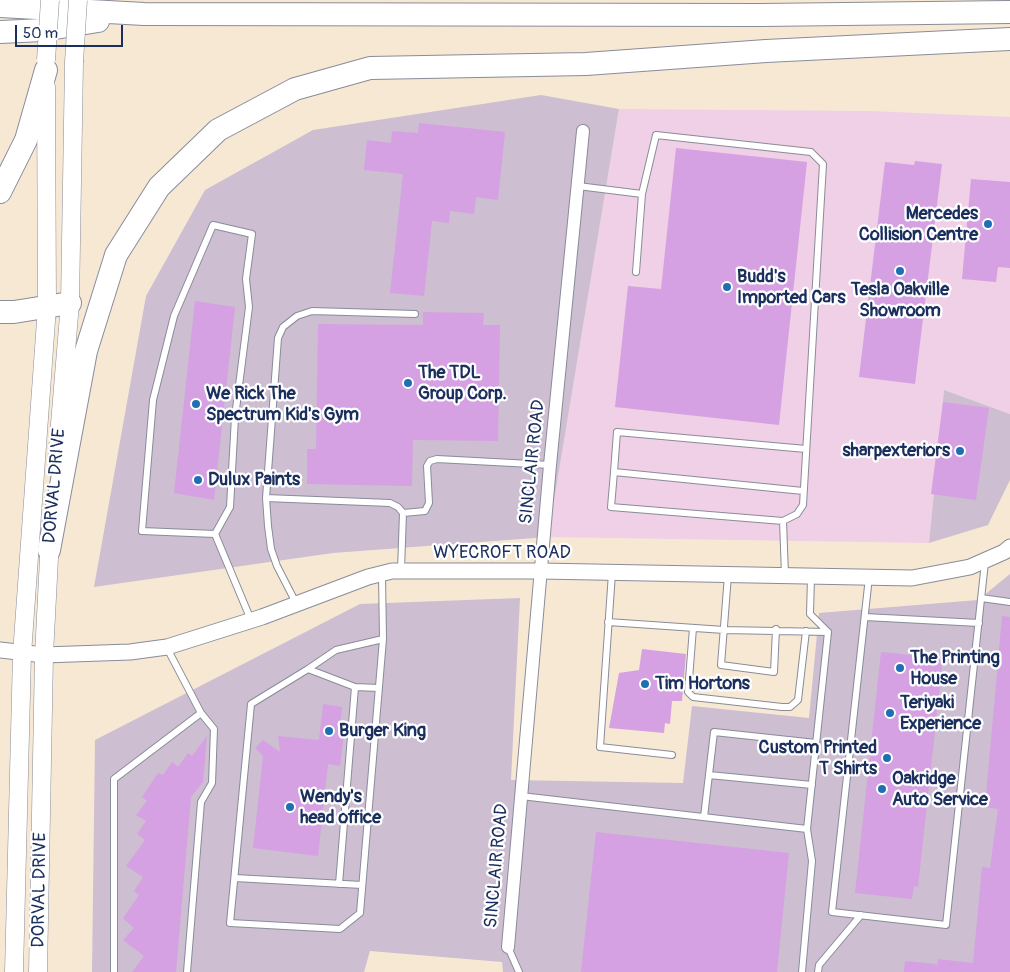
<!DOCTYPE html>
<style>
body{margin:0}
#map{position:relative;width:1010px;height:972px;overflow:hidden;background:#f7e8d4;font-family:Pangolin,sans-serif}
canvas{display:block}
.scale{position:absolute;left:15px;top:25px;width:108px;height:22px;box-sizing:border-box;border:2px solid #1b2f5e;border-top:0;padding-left:6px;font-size:15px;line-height:18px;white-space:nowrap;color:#1b2f5e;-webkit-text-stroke:4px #fff;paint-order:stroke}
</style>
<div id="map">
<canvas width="1010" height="972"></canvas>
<div class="scale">50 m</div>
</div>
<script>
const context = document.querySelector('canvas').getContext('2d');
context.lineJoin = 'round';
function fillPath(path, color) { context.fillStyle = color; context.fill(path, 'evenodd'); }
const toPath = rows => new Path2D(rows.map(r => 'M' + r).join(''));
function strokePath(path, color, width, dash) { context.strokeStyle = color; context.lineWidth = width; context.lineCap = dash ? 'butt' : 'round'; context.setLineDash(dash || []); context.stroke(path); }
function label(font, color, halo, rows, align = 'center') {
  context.font = font + ' Pangolin,sans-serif'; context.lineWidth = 4.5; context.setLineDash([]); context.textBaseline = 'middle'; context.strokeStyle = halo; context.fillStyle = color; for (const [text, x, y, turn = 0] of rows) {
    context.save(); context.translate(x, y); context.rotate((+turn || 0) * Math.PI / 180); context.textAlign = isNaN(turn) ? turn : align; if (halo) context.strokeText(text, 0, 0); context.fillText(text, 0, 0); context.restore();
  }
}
const built = toPath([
 [619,109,872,111,1010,117,1010,414,944,390,929,543,548,537]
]);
const industrial = toPath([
 [541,95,619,109,548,537,333,553,94,587,146,296,205,190,313,130],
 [944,390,1010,414,1010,480,988,525,929,543],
 [1010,574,1010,972,503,972,502,962,370,951,364,972,92,972,95,740,360,604,520,598,511,780,683,783,692,706,809,718,819,613,978,600]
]);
const building = toPath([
 [419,123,505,132,498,200,476,197,474,214,450,211,449,223,432,221,424,296,390,293,403,174,364,170,367,140,391,143,392,131,418,133],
 [676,148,807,162,779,425,615,407,628,286,661,289],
 [915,161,942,164,915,384,859,377,885,162,914,165],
 [971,179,1010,182,1010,268,998,267,996,282,962,279],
 [195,301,235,307,214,500,174,493],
 [423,312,484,313,483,325,500,325,498,441,413,440,412,486,307,484,307,449,316,449,318,324,423,325],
 [943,402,989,408,976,500,931,494],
 [1002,616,1010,617,1010,972,904,972,905,961,937,964,937,972,938,959,973,963,982,867,990,868,998,809,985,807],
 [642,649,686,654,682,701,672,701,670,724,665,723,664,733,609,728,619,673,639,670],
 [881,652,943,658,918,887,914,886,912,899,855,893],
 [323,704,342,707,340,726,345,726,340,766,328,764,318,856,253,848,263,756,255,748,263,740,280,752,278,736,319,740],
 [207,736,203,782,191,797,176,972,132,972,144,956,123,940,134,928,123,918,139,895,134,891,143,877,126,866,145,840,137,834,146,821,136,815,147,801,142,797,158,773,163,775,172,762,178,767,188,753,192,756],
 [596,832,789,853,777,972,581,972]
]);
const service = toPath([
 [578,186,642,194,656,135,811,152,823,164,803,505,797,514,783,521,785,575],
 [636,272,642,194],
 [614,472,611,507,783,521],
 [803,491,614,472,617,432,806,449],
 [266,498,390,503,398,507,403,513,401,570],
 [403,513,425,511,429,503,427,466,430,461,437,459,550,465],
 [215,534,230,507,235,417,249,307,246,279,252,234,213,225,174,316,153,400,142,531,215,534,251,620],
 [612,573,600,747,672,755],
 [728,575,721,665,774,672,776,629],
 [869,577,832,912,946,925,985,562],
 [981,598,1010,602],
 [296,603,277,566,271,549,268,526,266,498,278,338,283,327,297,316,312,311,415,314],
 [865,617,979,623],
 [608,622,724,630,828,632],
 [693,628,688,692,693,697,782,707,790,707,798,700,806,631],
 [167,648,201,713,214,729,212,783,201,802,187,972],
 [308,669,336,650,383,639],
 [379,688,355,687,308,669,251,704,230,923,340,929,360,913,383,639,382,575],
 [709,775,812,785],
 [521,796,807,829,828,632,810,614,811,577],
 [704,817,714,732,816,743],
 [235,878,362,885],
 [339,884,355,687],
 [508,947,519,972],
 [114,972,114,779,201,713],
 [802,972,812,861,807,829],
 [818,972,819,965,861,915]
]);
const minor = toPath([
 [508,947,550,465,583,131]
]);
const tertiary = toPath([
 [0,650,44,655,130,652,167,647,262,617,368,577,392,571,540,571,912,578,970,567,1004,552,1010,547]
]);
const secondary = toPath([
 [57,460,70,303,74,62],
 [14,972,22,654,47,307,46,86],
 [38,972,44,655,50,539]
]);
const motorway = toPath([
 [0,6,144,14,761,15,1010,12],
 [0,32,43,30,98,21],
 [0,192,26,140,46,70],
 [0,312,14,312,70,303],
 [49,550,86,351,116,255,159,187,218,130,295,89,370,68,586,64,766,51,1010,39]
]);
const secondaryBridge = toPath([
 [46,60,50,0],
 [74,62,78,0]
]);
const markers = [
 [988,224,5,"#1f6fb2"],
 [900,271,5,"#1f6fb2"],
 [727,287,5,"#1f6fb2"],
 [408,383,5,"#1f6fb2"],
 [196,404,5,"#1f6fb2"],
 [960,451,5,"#1f6fb2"],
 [198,480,5,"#1f6fb2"],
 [900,668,5,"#1f6fb2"],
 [645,684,5,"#1f6fb2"],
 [890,713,5,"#1f6fb2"],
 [329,731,5,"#1f6fb2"],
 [887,758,5,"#1f6fb2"],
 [882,789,5,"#1f6fb2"],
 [290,807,5,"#1f6fb2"]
];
const poiNames = [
 ["Mercedes",978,214,"right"],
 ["Collision Centre",978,235,"right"],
 ["Budd's",737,277],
 ["Imported Cars",737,298],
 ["Tesla Oakville",900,290,"center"],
 ["Showroom",900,311,"center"],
 ["The TDL",418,373],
 ["Group Corp.",418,394],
 ["We Rick The",206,394],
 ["Spectrum Kid's Gym",206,415],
 ["sharpexteriors",950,451,"right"],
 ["Dulux Paints",208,480],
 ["The Printing",910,658],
 ["House",910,679],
 ["Tim Hortons",655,684],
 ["Teriyaki",900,703],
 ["Experience",900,724],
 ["Burger King",339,731],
 ["Custom Printed",877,748,"right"],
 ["T Shirts",877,769,"right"],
 ["Oakridge",892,779],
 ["Auto Service",892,800],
 ["Wendy's",300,797],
 ["head office",300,818]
];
const streetNames = [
 ["SINCLAIR ROAD",533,462,-84],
 ["DORVAL DRIVE",55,486,-85],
 ["WYECROFT ROAD",502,553],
 ["SINCLAIR ROAD",497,866,-85],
 ["DORVAL DRIVE",40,890,-89]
];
fillPath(built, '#efd0e6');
fillPath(industrial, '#cdbed2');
fillPath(building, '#d5a1e2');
strokePath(service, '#898c99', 8);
strokePath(minor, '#898c99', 14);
strokePath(tertiary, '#898c99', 17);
strokePath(secondary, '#898c99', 19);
strokePath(motorway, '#898c99', 24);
strokePath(service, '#fff', 6);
strokePath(minor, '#fff', 12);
strokePath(tertiary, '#fff', 15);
strokePath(secondary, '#fff', 18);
strokePath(motorway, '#fff', 22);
strokePath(secondaryBridge, '#898c99', 19, []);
strokePath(secondaryBridge, '#fff', 18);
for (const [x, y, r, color] of markers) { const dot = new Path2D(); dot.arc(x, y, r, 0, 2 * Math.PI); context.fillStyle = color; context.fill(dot); strokePath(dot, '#fff', 2); }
label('bold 18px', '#1b2f5e', '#fff', poiNames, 'left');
label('18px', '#1b2f5e', '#fff', streetNames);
</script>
